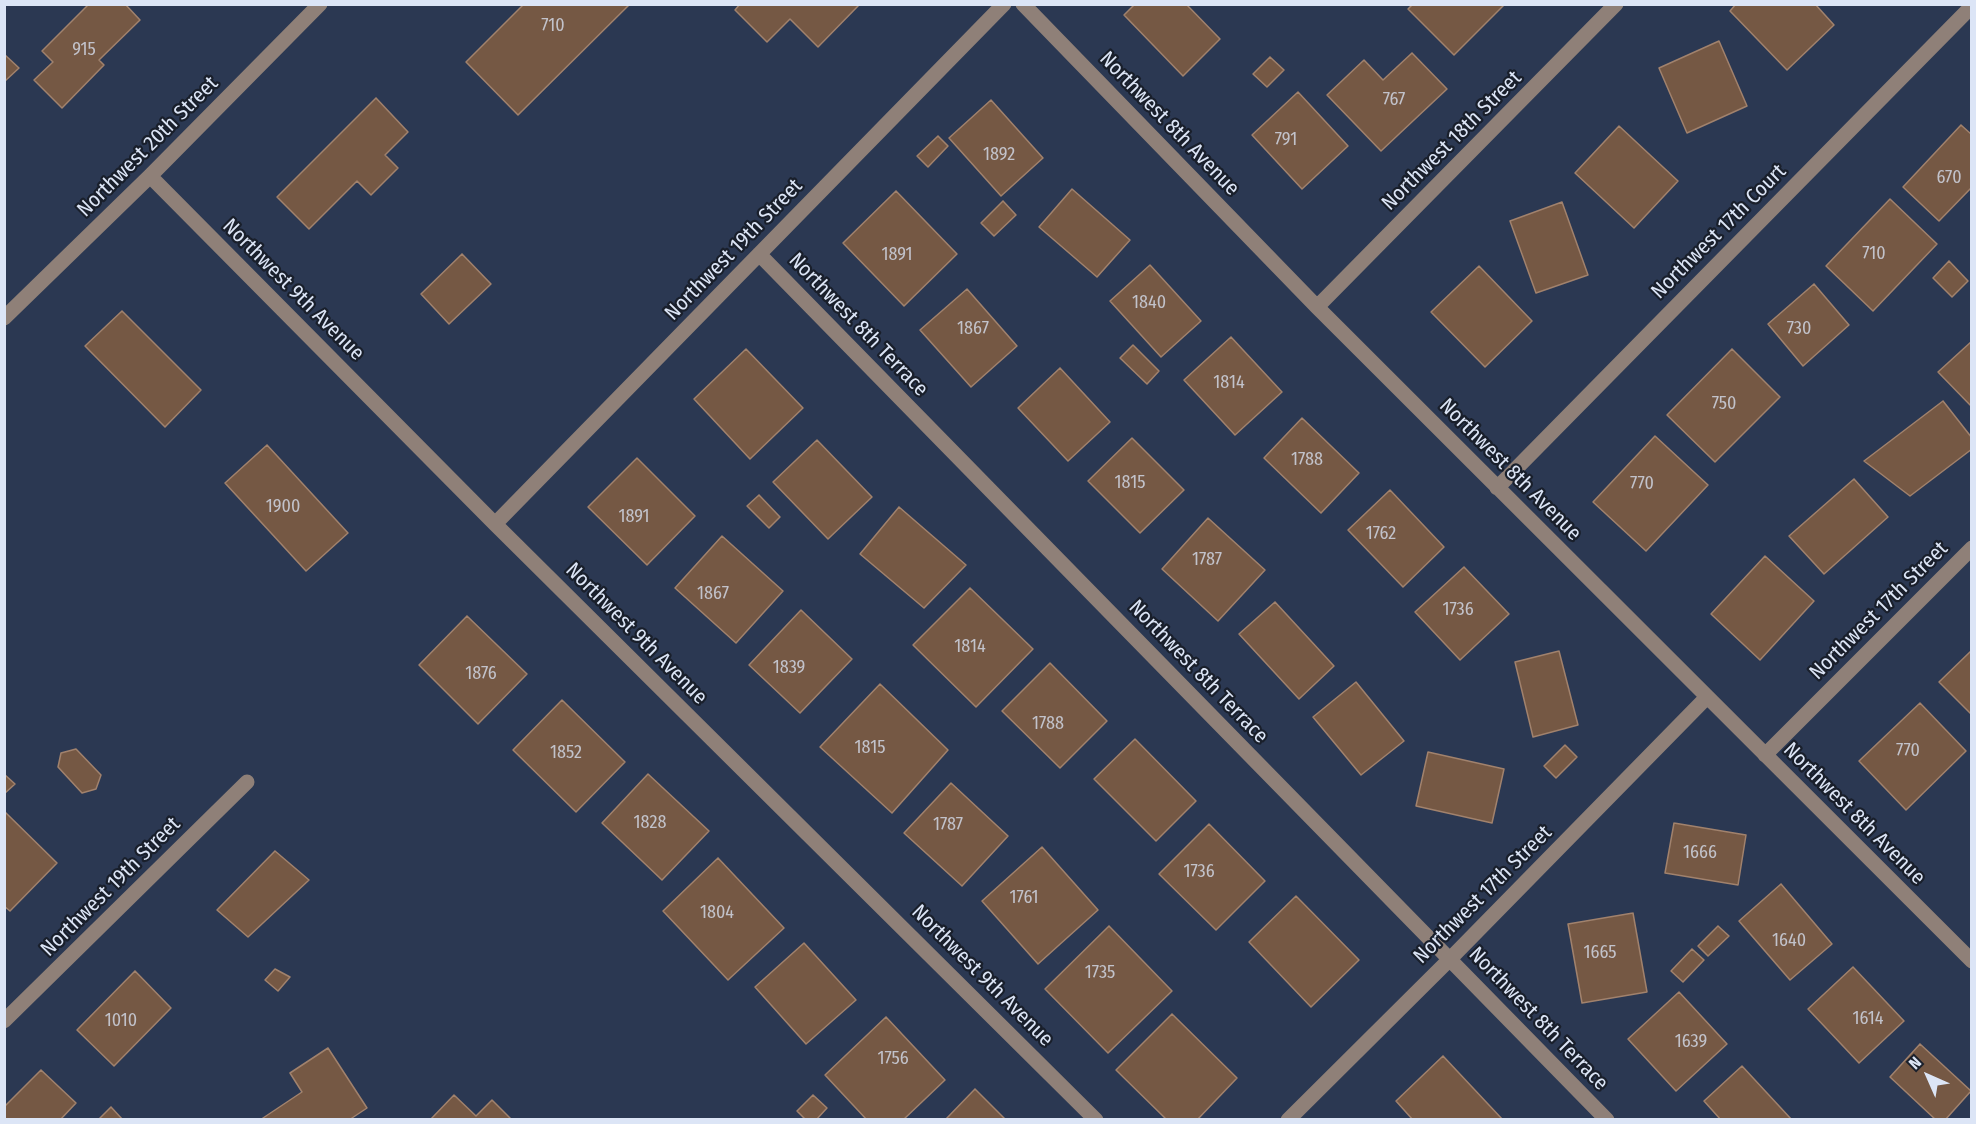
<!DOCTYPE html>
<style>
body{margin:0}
#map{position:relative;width:1976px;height:1124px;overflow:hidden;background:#2b3852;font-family:"Fira Sans Condensed",sans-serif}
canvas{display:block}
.frame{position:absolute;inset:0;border:6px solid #dce5f6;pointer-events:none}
.north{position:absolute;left:1898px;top:1046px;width:60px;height:60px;-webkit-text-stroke:4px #191f2b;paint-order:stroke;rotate:315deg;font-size:16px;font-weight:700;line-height:24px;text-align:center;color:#dce5f6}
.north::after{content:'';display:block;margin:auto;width:21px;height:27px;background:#dce5f6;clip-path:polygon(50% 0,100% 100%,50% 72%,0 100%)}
</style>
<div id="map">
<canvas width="1976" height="1124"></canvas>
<div class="frame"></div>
<div class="north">N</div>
</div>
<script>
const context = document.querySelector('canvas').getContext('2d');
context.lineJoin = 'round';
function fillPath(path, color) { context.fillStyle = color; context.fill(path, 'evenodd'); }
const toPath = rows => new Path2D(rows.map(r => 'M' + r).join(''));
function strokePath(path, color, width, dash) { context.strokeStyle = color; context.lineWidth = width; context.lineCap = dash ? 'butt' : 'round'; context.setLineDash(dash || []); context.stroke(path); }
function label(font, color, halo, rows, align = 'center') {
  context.font = font + ' "Fira Sans Condensed",sans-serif'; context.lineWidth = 4.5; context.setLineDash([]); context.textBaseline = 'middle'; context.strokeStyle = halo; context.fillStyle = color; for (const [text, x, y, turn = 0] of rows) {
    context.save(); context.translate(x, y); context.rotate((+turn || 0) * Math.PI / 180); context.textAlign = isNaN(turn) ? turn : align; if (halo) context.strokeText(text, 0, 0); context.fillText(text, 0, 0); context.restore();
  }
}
const building = toPath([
 [89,4,125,4,140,20,99,60,104,65,62,108,34,80,53,62,42,51,89,4],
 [524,4,630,4,518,115,466,62,524,4],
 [740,4,860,4,818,47,790,19,767,42,735,10,740,4],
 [1135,4,1186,4,1220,39,1183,76,1124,15,1135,4],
 [1413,4,1505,4,1454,55,1408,9,1413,4],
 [1736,4,1815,4,1834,25,1787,70,1730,11,1736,4],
 [1719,41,1747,106,1687,133,1659,68,1719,41],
 [1412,53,1447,89,1381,151,1327,95,1364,60,1383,80,1412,53],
 [4,54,19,68,4,82,4,54],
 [1270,57,1284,70,1267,87,1253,74,1270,57],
 [1298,92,1348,146,1302,189,1252,135,1298,92],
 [376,98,408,132,385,155,398,168,371,195,357,181,309,229,277,197,376,98],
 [991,100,1043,158,1001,196,949,138,991,100],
 [1961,125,1972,135,1972,187,1939,221,1903,187,1961,125],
 [1619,126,1678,181,1634,228,1575,173,1619,126],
 [938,136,948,146,928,167,917,156,938,136],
 [1072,189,1130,240,1097,277,1039,227,1072,189],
 [896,191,957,254,904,306,843,243,896,191],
 [1890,199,1937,244,1873,311,1826,266,1890,199],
 [1003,201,1016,215,994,236,981,223,1003,201],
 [1562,202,1588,275,1536,293,1510,221,1562,202],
 [462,254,491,284,449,324,421,294,462,254],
 [1949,261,1968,281,1952,297,1933,278,1949,261],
 [1150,265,1201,321,1161,357,1110,301,1150,265],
 [1479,266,1532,321,1485,367,1431,312,1479,266],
 [1814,284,1849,325,1803,366,1768,324,1814,284],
 [967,289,1017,346,971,387,920,330,967,289],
 [122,311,201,390,165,427,85,346,122,311],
 [1231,337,1282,392,1235,435,1184,380,1231,337],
 [1972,341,1972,407,1938,372,1972,341],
 [1133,345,1159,371,1147,384,1120,358,1133,345],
 [746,349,803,408,750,459,694,399,746,349],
 [1732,349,1780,397,1715,462,1667,415,1732,349],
 [1060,368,1110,422,1068,461,1018,408,1060,368],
 [1943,401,1972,438,1972,449,1910,496,1864,461,1943,401],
 [1302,418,1359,473,1321,513,1264,458,1302,418],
 [1655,436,1708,485,1646,551,1593,502,1655,436],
 [1132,438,1184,490,1140,533,1088,481,1132,438],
 [817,440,872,497,828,539,773,482,817,440],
 [267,445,348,533,306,571,225,483,267,445],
 [637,458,695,516,647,565,588,507,637,458],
 [1854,479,1888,517,1824,574,1789,536,1854,479],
 [1390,490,1444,547,1403,587,1348,530,1390,490],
 [759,495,780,517,769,528,747,506,759,495],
 [899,507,966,565,924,608,860,554,899,507],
 [1208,518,1265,570,1218,621,1162,569,1208,518],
 [722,536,783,591,736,643,675,588,722,536],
 [1765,556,1814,601,1760,660,1711,614,1765,556],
 [1464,567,1509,614,1460,660,1415,612,1464,567],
 [970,588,1033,649,976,707,913,645,970,588],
 [1275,602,1334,666,1299,699,1239,634,1275,602],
 [801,610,852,659,800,713,749,665,801,610],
 [467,616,527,674,478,724,419,665,467,616],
 [1972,650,1972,715,1939,682,1972,650],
 [1559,651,1578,725,1533,737,1515,662,1559,651],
 [1050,663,1107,721,1060,768,1002,711,1050,663],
 [1356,682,1404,741,1361,775,1313,717,1356,682],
 [880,684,948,750,892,813,820,747,880,684],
 [562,700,625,762,576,812,513,750,562,700],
 [1920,703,1966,751,1906,810,1859,761,1920,703],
 [1135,739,1196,801,1156,841,1094,779,1135,739],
 [1565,745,1577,757,1556,778,1544,766,1565,745],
 [76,749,101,775,96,789,82,793,58,767,61,753,76,749],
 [1428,752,1504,769,1492,823,1416,806,1428,752],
 [4,774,15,784,4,794,4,774],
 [648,774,709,831,662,880,602,823,648,774],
 [951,783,1008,836,962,886,904,833,951,783],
 [4,811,57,863,10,911,4,906,4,811],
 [1674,823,1746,835,1738,885,1665,873,1674,823],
 [1209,824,1265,881,1216,930,1159,874,1209,824],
 [1042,847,1098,910,1038,964,982,901,1042,847],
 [275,851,309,880,248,937,217,910,275,851],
 [718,858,784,928,728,980,663,911,718,858],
 [1781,884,1832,944,1790,980,1739,921,1781,884],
 [1296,896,1359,960,1311,1007,1249,942,1296,896],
 [1633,913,1647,992,1582,1003,1568,924,1633,913],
 [1109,926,1172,991,1108,1053,1045,989,1109,926],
 [1718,926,1729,936,1708,956,1698,946,1718,926],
 [804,943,856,1000,806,1044,755,987,804,943],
 [1692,949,1704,960,1683,982,1671,971,1692,949],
 [1853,967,1904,1021,1859,1063,1808,1009,1853,967],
 [275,969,290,977,278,991,265,980,275,969],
 [135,971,171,1008,114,1066,77,1030,135,971],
 [1679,992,1727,1044,1676,1091,1628,1039,1679,992],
 [1172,1014,1237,1078,1197,1120,1167,1120,1116,1070,1172,1014],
 [886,1017,945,1080,903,1120,867,1120,825,1075,886,1017],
 [1920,1044,1971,1091,1945,1120,1936,1120,1890,1077,1920,1044],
 [328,1048,367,1108,349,1120,260,1120,302,1092,290,1073,328,1048],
 [1443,1056,1503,1120,1413,1120,1396,1101,1443,1056],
 [1742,1066,1792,1120,1721,1120,1704,1101,1742,1066],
 [41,1070,76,1103,60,1120,4,1120,4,1107,41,1070],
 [975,1089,1006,1120,945,1120,975,1089],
 [454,1095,476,1116,492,1100,512,1120,430,1120,454,1095],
 [813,1095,827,1108,816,1120,806,1120,797,1111,813,1095],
 [111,1107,123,1120,98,1120,111,1107]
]);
const minor = toPath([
 [1023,4,1317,307,1972,961],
 [150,176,495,524,1096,1120],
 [759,254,1607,1120],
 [1317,307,1616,4],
 [4,318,150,176,320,4],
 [1497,488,1972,6],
 [495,524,1004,4],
 [1765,755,1972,548],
 [4,1021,247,782],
 [1288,1120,1450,959,1707,697]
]);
const numberNames = [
 ["710",553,26],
 ["915",84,50],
 ["767",1394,100],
 ["791",1286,140],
 ["1892",999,155],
 ["670",1949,178],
 ["710",1874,254],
 ["1891",897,255],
 ["1840",1149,303],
 ["1867",973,329],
 ["730",1799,329],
 ["1814",1229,383],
 ["750",1724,404],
 ["1788",1307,460],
 ["1815",1130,483],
 ["770",1642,484],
 ["1900",283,507],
 ["1891",634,517],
 ["1762",1381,534],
 ["1787",1207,560],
 ["1867",713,594],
 ["1736",1458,610],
 ["1814",970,647],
 ["1839",789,668],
 ["1876",481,674],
 ["1788",1048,724],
 ["1815",870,748],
 ["770",1908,751],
 ["1852",566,753],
 ["1828",650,823],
 ["1787",948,825],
 ["1666",1700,853],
 ["1736",1199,872],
 ["1761",1024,898],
 ["1804",717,913],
 ["1640",1789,941],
 ["1665",1600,953],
 ["1735",1100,973],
 ["1614",1868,1019],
 ["1010",121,1021],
 ["1639",1691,1042],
 ["1756",893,1059]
];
const streetNames = [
 ["Northwest 8th Avenue",1169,124,46],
 ["Northwest 18th Street",1452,141,-45],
 ["Northwest 20th Street",148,147,-45],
 ["Northwest 17th Court",1719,232,-45],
 ["Northwest 19th Street",734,250,-46],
 ["Northwest 9th Avenue",293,290,45],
 ["Northwest 8th Terrace",858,325,46],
 ["Northwest 8th Avenue",1510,470,45],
 ["Northwest 17th Street",1879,611,-45],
 ["Northwest 9th Avenue",636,634,45],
 ["Northwest 8th Terrace",1198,672,46],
 ["Northwest 8th Avenue",1854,814,45],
 ["Northwest 19th Street",111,887,-45],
 ["Northwest 17th Street",1483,895,-45],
 ["Northwest 9th Avenue",982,976,45],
 ["Northwest 8th Terrace",1538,1019,46]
];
fillPath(building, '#755844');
strokePath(building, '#a1826d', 1.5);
strokePath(minor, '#8f8078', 15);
label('18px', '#c2c2ca', null, numberNames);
label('21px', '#dce5f6', '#191f2b', streetNames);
</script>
